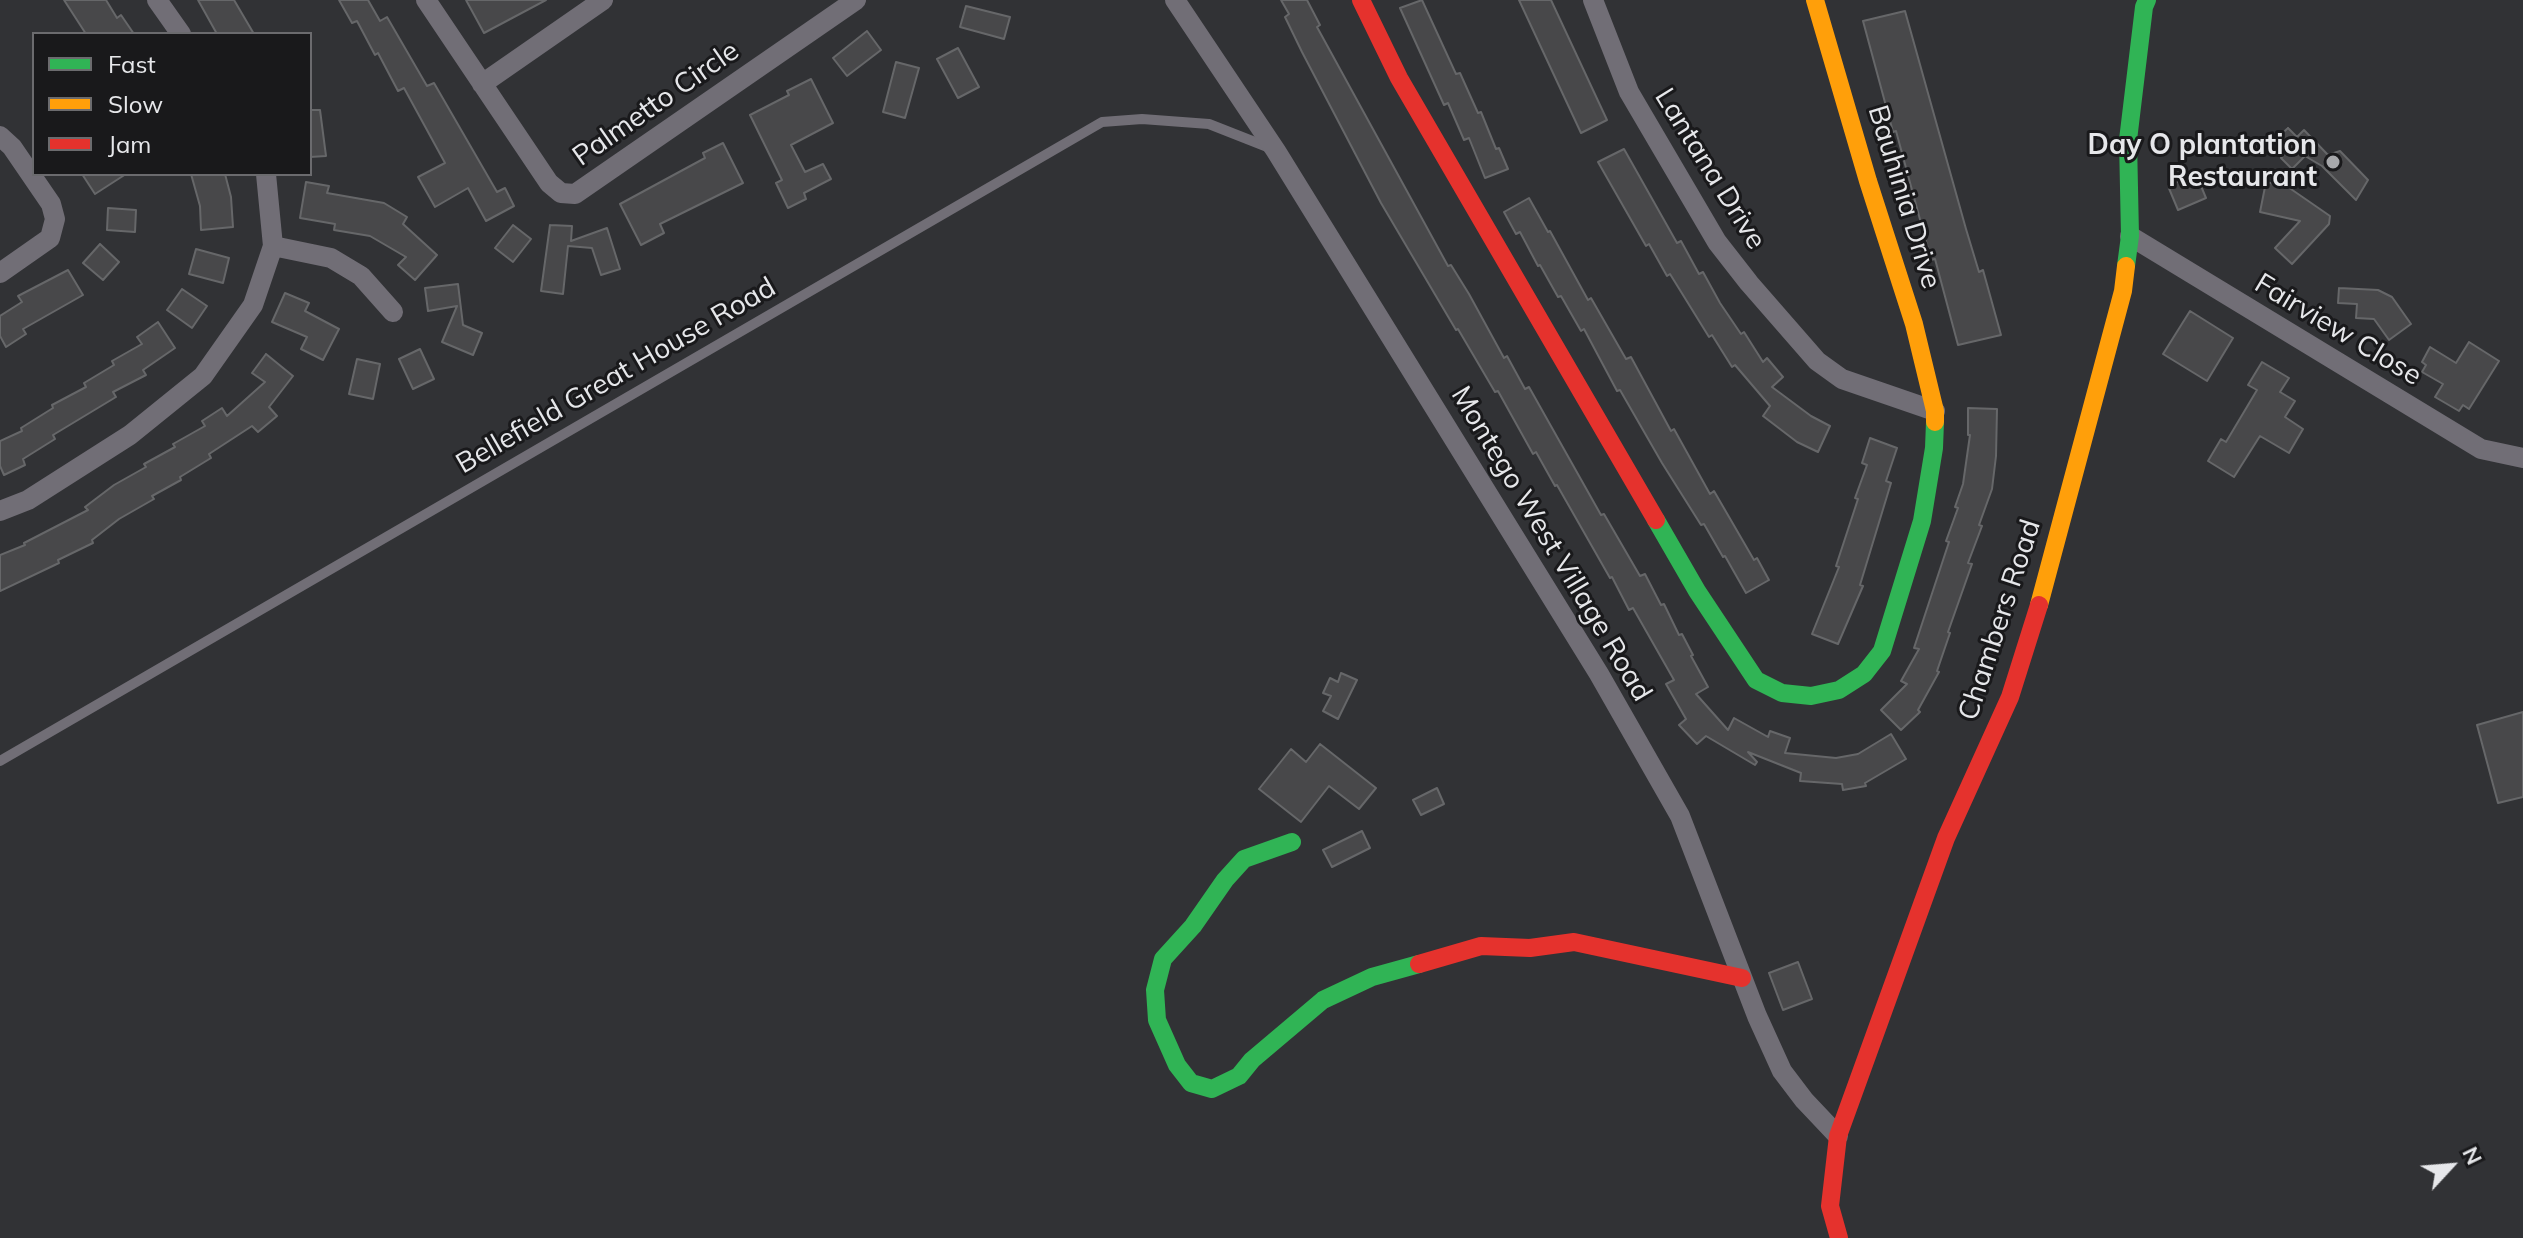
<!DOCTYPE html>
<style>
body{margin:0}
#map{position:relative;width:2523px;height:1238px;overflow:hidden;background:#313235;font-family:Mulish,sans-serif}
canvas{display:block}
.legend{position:absolute;left:32px;top:32px;width:280px;height:144px;box-sizing:border-box;background:#19191b;border:2px solid #6b6b6e;margin:0;padding:10px 14px;list-style:none;font-size:24px;color:#e6e7ea}
.legend li{display:flex;align-items:center;gap:16px;height:40px}
.legend b{width:40px;border:2px solid #6b6b6e}
.north{position:absolute;left:2411px;top:1126px;width:80px;height:80px;-webkit-text-stroke:6px #19191b;paint-order:stroke;rotate:64deg;font-size:22px;font-weight:700;line-height:32px;text-align:center;color:#e6e7ea}
.north::after{content:'';display:block;margin:auto;width:28px;height:36px;background:#e6e7ea;clip-path:polygon(50% 0,100% 100%,50% 72%,0 100%)}
</style>
<div id="map">
<canvas width="2523" height="1238"></canvas>
<ul class="legend">
<li><b style="height:10px;background:#30b455"></b>Fast</li>
<li><b style="height:10px;background:#ff9f0a"></b>Slow</li>
<li><b style="height:10px;background:#e5322d"></b>Jam</li>
</ul>
<div class="north">N</div>
</div>
<script>
const context = document.querySelector('canvas').getContext('2d');
context.lineJoin = 'round';
function fillPath(path, color) { context.fillStyle = color; context.fill(path, 'evenodd'); }
const toPath = rows => new Path2D(rows.map(r => 'M' + r).join(''));
function strokePath(path, color, width, dash) { context.strokeStyle = color; context.lineWidth = width; context.lineCap = dash ? 'butt' : 'round'; context.setLineDash(dash || []); context.stroke(path); }
function label(font, color, halo, rows, align = 'center') {
  context.font = font + ' Mulish,sans-serif'; context.lineWidth = 6; context.setLineDash([]); context.textBaseline = 'middle'; context.strokeStyle = halo; context.fillStyle = color; for (const [text, x, y, turn = 0] of rows) {
    context.save(); context.translate(x, y); context.rotate((+turn || 0) * Math.PI / 180); context.textAlign = isNaN(turn) ? turn : align; if (halo) context.strokeText(text, 0, 0); context.fillText(text, 0, 0); context.restore();
  }
}
const building = toPath([
 [64,0,106,0,117,18,121,15,134,34,86,34,64,0],
 [198,0,234,0,254,34,217,34,198,0],
 [339,0,368,0,380,21,387,17,427,86,434,83,497,192,505,188,514,206,486,221,468,188,435,207,418,177,445,163,404,88,398,91,378,53,375,55,357,21,352,23,339,0],
 [466,0,546,0,484,33,466,0],
 [1281,0,1307,0,1320,25,1317,27,1448,266,1451,265,1469,294,1504,358,1507,356,1525,389,1529,387,1601,515,1604,514,1640,576,1645,574,1661,605,1664,604,1679,635,1682,634,1693,655,1691,656,1708,687,1696,694,1728,730,1734,718,1768,737,1770,731,1790,738,1785,753,1836,758,1858,754,1891,734,1906,759,1865,783,1866,786,1843,790,1842,784,1800,781,1801,773,1748,752,1757,762,1755,765,1706,736,1697,744,1679,725,1686,719,1666,684,1674,680,1633,608,1629,610,1612,577,1610,578,1557,485,1555,486,1536,452,1533,454,1498,391,1495,392,1458,329,1456,330,1381,203,1302,52,1285,17,1289,14,1281,0],
 [1422,0,1456,74,1460,73,1478,113,1481,112,1496,149,1499,148,1508,169,1485,178,1469,138,1464,140,1448,103,1444,105,1400,8,1422,0],
 [1519,0,1551,0,1607,120,1581,133,1519,0],
 [966,6,1010,17,1004,39,960,27,966,6],
 [1905,11,1966,229,1979,272,1983,270,2001,335,1958,345,1935,259,1931,260,1896,131,1893,132,1863,21,1905,11],
 [867,31,881,50,847,76,833,58,867,31],
 [958,48,979,87,958,98,937,59,958,48],
 [896,62,919,68,905,118,883,112,896,62],
 [811,79,833,123,791,145,805,172,823,164,831,179,804,193,806,199,788,208,776,183,782,180,750,115,789,95,787,91,811,79],
 [310,110,320,110,326,156,310,157,310,110],
 [2288,128,2297,137,2304,130,2328,155,2340,151,2368,180,2356,200,2322,166,2305,156,2292,169,2281,158,2287,152,2275,140,2288,128],
 [723,143,743,183,660,224,664,233,641,245,620,204,705,158,703,153,723,143],
 [1624,149,1677,243,1681,241,1699,274,1703,272,1720,303,1741,334,1744,332,1763,362,1767,358,1783,377,1772,387,1811,416,1830,426,1818,452,1797,442,1763,416,1770,406,1735,365,1732,367,1712,335,1709,337,1670,274,1667,276,1649,244,1646,246,1598,162,1624,149],
 [82,174,126,174,95,194,82,174],
 [191,174,225,174,231,197,233,227,201,230,200,206,191,174],
 [2196,174,2206,198,2178,210,2168,186,2196,174],
 [306,182,329,186,327,193,384,203,407,217,403,224,437,255,415,280,398,265,406,257,370,236,334,230,335,224,300,218,306,182],
 [2266,182,2288,187,2330,216,2329,224,2292,264,2275,248,2300,221,2260,212,2266,182],
 [1529,198,1548,232,1550,231,1588,300,1591,298,1626,359,1631,357,1671,431,1674,429,1710,494,1714,491,1754,560,1757,558,1769,580,1746,593,1725,556,1723,557,1704,524,1701,525,1662,463,1620,390,1617,391,1584,329,1581,331,1561,296,1558,297,1540,265,1538,266,1520,232,1516,234,1504,212,1529,198],
 [108,208,136,210,135,232,107,230,108,208],
 [513,225,531,239,513,262,495,248,513,225],
 [550,225,572,226,571,241,607,228,620,269,601,275,592,248,568,246,563,294,541,291,550,225],
 [100,244,119,262,103,280,83,263,100,244],
 [196,249,229,258,223,283,189,274,196,249],
 [68,270,83,295,23,329,26,334,6,347,0,336,0,316,22,302,18,296,68,270],
 [458,284,463,325,482,333,473,355,442,342,457,306,428,311,425,288,458,284],
 [2339,288,2378,290,2392,297,2411,324,2389,340,2374,319,2356,318,2357,304,2338,303,2339,288],
 [182,289,207,306,192,328,167,310,182,289],
 [285,293,309,303,305,311,339,329,323,360,301,349,307,337,272,322,285,293],
 [2190,311,2233,338,2207,381,2163,354,2190,311],
 [158,322,175,348,143,370,146,375,113,392,116,397,53,435,55,439,23,459,25,465,4,475,0,466,0,441,22,431,21,428,53,408,52,405,86,387,84,383,114,365,112,361,142,344,137,337,158,322],
 [2469,342,2499,361,2469,409,2463,405,2459,411,2435,397,2443,384,2422,372,2426,365,2422,362,2430,347,2456,363,2469,342],
 [420,349,434,379,413,389,399,359,420,349],
 [266,354,293,376,269,407,277,416,258,432,252,426,209,454,211,458,180,477,181,480,152,496,154,499,119,519,92,540,93,543,58,560,59,563,0,591,0,555,25,545,24,543,88,510,85,507,114,485,146,467,144,464,175,447,173,444,205,426,202,421,222,408,227,416,265,382,252,373,266,354],
 [357,359,380,364,373,399,349,394,357,359],
 [2262,362,2289,378,2280,392,2295,401,2285,417,2303,429,2289,453,2260,436,2234,477,2208,461,2221,439,2226,442,2257,390,2248,385,2262,362],
 [1968,408,1997,409,1996,456,1992,489,1979,525,1982,526,1968,563,1972,564,1948,632,1950,633,1937,671,1939,672,1918,710,1920,712,1901,730,1881,710,1907,684,1901,681,1919,649,1914,648,1949,542,1946,541,1958,508,1955,507,1963,484,1970,435,1968,435,1968,408],
 [1870,438,1897,448,1886,481,1891,483,1860,585,1863,586,1838,644,1812,634,1839,567,1836,566,1858,499,1855,498,1867,465,1862,463,1870,438],
 [1341,673,1357,680,1338,719,1323,711,1331,696,1323,693,1330,678,1338,682,1341,673],
 [2523,712,2523,797,2498,803,2477,725,2523,712],
 [1320,744,1376,788,1359,809,1329,786,1301,822,1259,789,1291,749,1306,762,1320,744],
 [1437,788,1444,804,1421,815,1413,800,1437,788],
 [1362,831,1370,848,1332,867,1323,850,1362,831],
 [1798,962,1812,999,1783,1010,1769,973,1798,962]
]);
const lane = toPath([
 [0,761,1102,122,1142,119,1209,124,1270,148]
]);
const street = toPath([
 [157,0,181,34],
 [426,0,549,183,561,193,575,194,856,0],
 [1175,0,1276,151,1599,674,1680,816,1757,1016,1782,1071,1804,1100,1838,1136],
 [1593,0,1629,92,1717,242,1749,283,1817,361,1842,379,1935,411],
 [482,84,603,0],
 [0,136,12,147,51,204,55,219,50,238,0,273],
 [2130,236,2481,449,2523,458],
 [273,246,331,258,361,276,393,312],
 [0,511,28,500,130,435,203,376,253,305,273,246,266,174]
]);
const fast = toPath([
 [2126,266,2130,236,2128,140,2144,7,2147,0],
 [1656,520,1697,591,1756,680,1782,693,1811,696,1839,690,1864,674,1882,651,1922,521,1934,448,1935,422],
 [1292,842,1244,859,1225,880,1193,926,1163,959,1155,990,1157,1020,1177,1065,1191,1083,1212,1089,1239,1076,1252,1060,1323,1000,1372,977,1419,964]
]);
const slow = toPath([
 [1815,0,1868,181,1914,324,1935,411,1935,422],
 [2039,605,2123,291,2126,266]
]);
const jam = toPath([
 [1361,0,1399,78,1656,520],
 [1419,964,1481,946,1530,948,1574,942,1742,978],
 [1839,1238,1830,1206,1838,1136,1946,838,2010,697,2039,605]
]);
const markers = [
 [2333,162,8,"#a7a8ab"]
];
const streetNames = [
 ["Palmetto Circle",656,104,-35],
 ["Lantana Drive",1710,169,58],
 ["Bauhinia Drive",1904,197,73],
 ["Fairview Close",2338,330,31],
 ["Bellefield Great House Road",616,376,-30],
 ["Montego West Village Road",1551,544,59],
 ["Chambers Road",2000,620,-72]
];
const poiNames = [
 ["Day O plantation",2317,146],
 ["Restaurant",2317,178]
];
fillPath(building, '#48484a');
strokePath(building, '#666769', 2);
strokePath(lane, '#716e76', 10);
strokePath(street, '#716e76', 20);
strokePath(fast, '#30b455', 18);
strokePath(slow, '#ff9f0a', 18);
strokePath(jam, '#e5322d', 18);
for (const [x, y, r, color] of markers) { const dot = new Path2D(); dot.arc(x, y, r, 0, 2 * Math.PI); context.fillStyle = color; context.fill(dot); strokePath(dot, '#19191b', 3); }
label('28px', '#e6e7ea', '#19191b', streetNames);
label('bold 28px', '#e6e7ea', '#19191b', poiNames, 'right');
</script>
